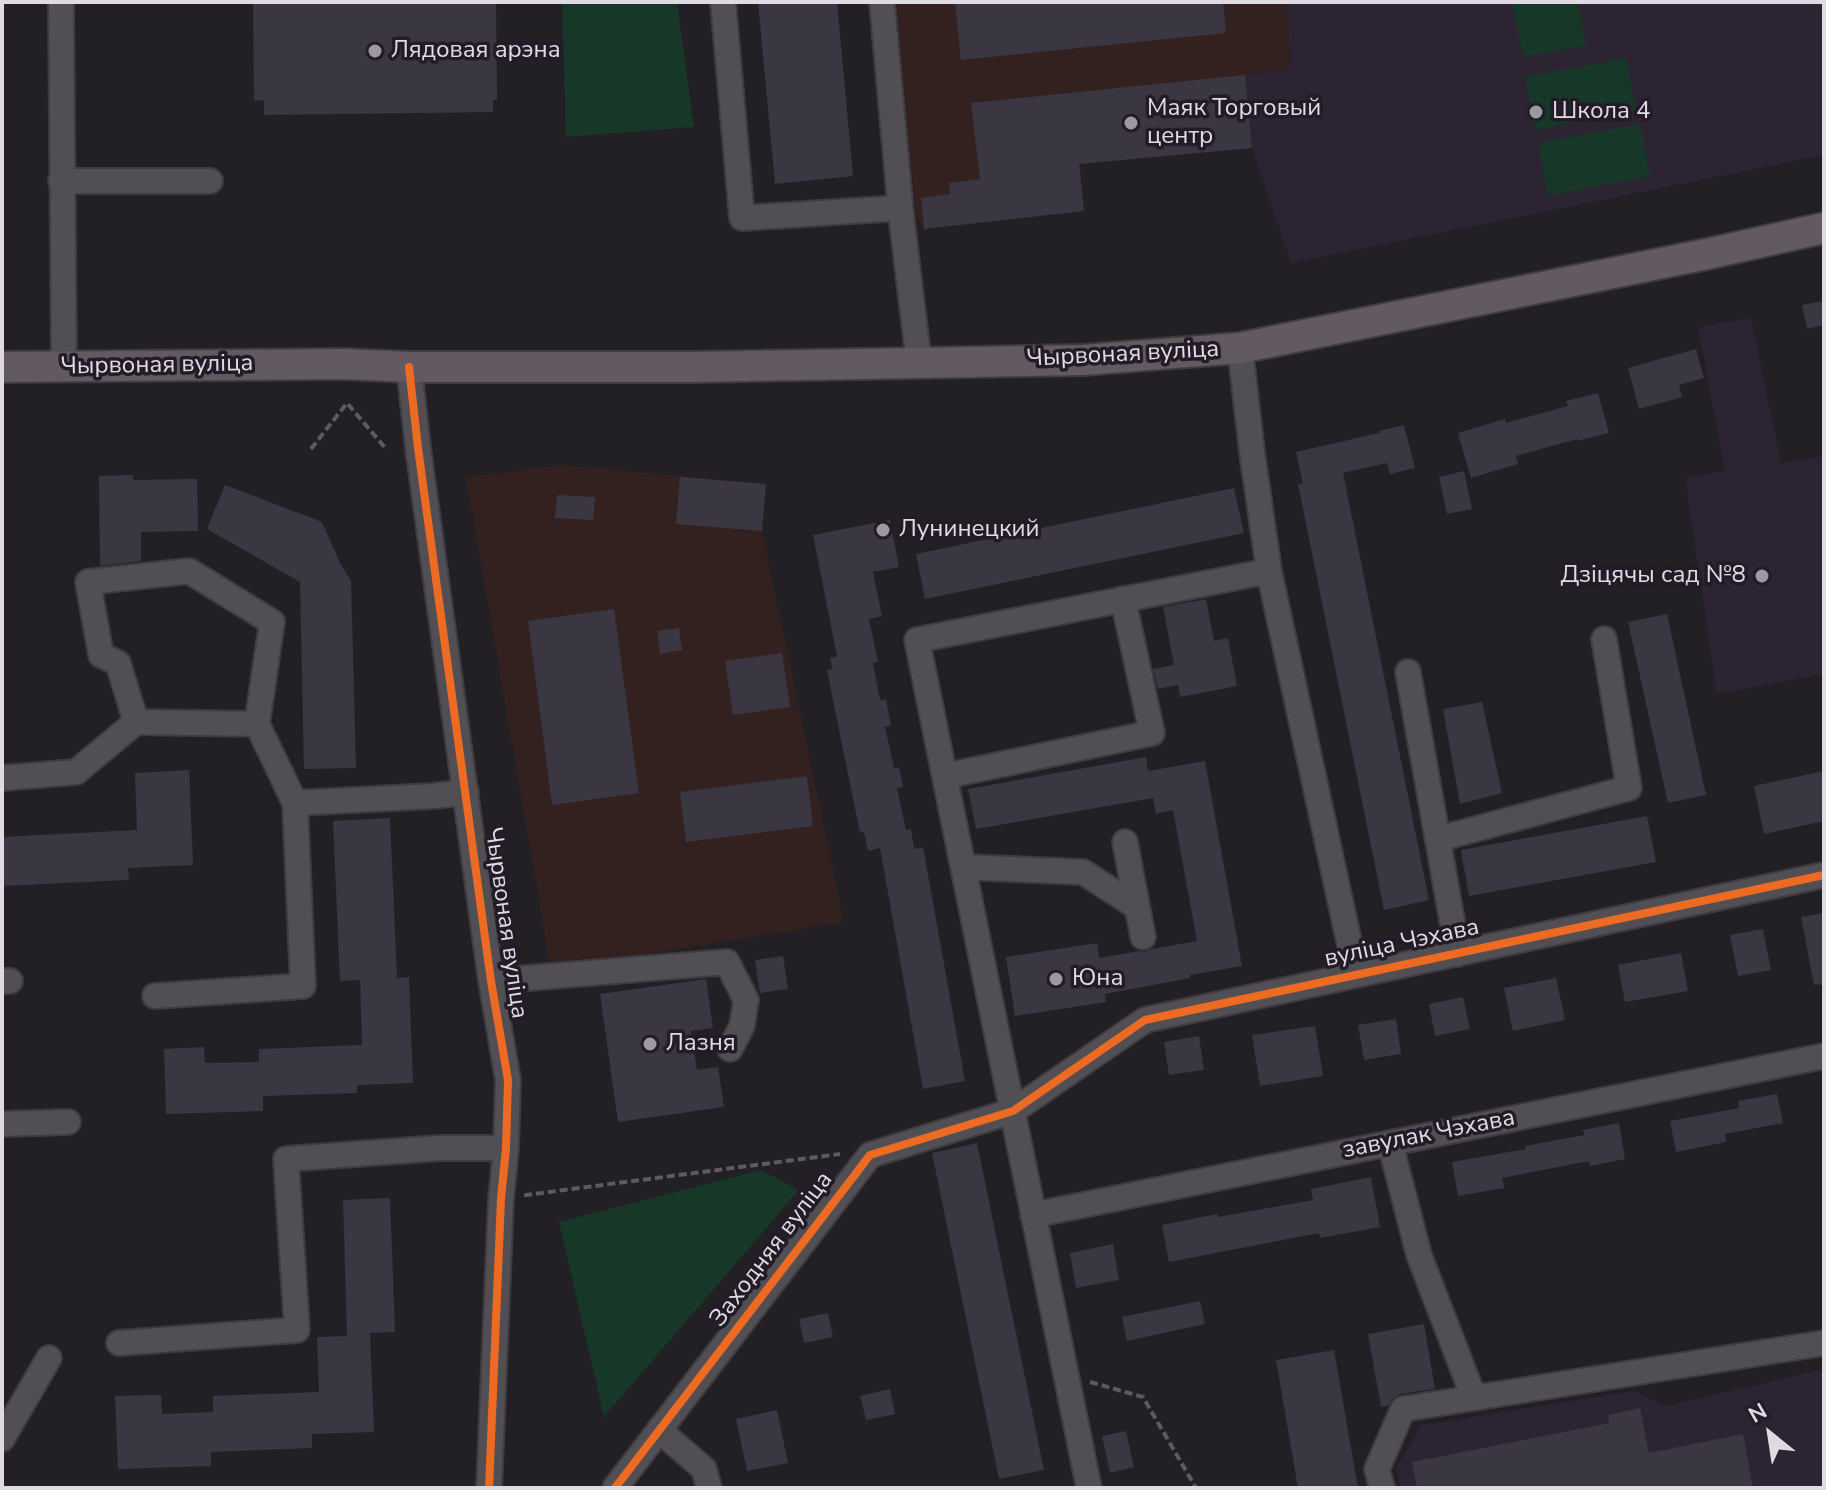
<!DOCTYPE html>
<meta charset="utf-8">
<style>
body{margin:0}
#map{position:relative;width:1826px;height:1490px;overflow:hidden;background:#221f25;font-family:"Nunito Sans",sans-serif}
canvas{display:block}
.frame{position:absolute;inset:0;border:4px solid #e0dbe3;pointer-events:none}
.north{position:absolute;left:1730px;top:1394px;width:80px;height:80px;-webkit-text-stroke:6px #231c28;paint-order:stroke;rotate:330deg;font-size:22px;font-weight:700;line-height:32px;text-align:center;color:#e0dbe3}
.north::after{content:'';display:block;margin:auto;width:28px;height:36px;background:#e0dbe3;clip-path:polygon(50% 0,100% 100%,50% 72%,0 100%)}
</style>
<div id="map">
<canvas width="1826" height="1490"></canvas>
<div class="frame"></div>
<div class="north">N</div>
</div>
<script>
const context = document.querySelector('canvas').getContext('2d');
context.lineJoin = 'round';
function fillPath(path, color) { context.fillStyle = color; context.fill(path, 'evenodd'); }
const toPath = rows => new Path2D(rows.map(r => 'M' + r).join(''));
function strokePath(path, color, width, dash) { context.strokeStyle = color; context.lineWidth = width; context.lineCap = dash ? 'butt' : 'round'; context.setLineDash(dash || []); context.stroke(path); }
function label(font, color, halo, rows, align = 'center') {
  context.font = font + ' "Nunito Sans",sans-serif'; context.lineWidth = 7; context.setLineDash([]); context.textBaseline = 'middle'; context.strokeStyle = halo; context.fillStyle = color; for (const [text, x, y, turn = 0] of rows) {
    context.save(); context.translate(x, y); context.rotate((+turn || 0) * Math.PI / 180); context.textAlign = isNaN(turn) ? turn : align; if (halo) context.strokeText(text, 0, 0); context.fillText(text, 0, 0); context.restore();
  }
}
const industrial = toPath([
 [896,2,1285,2,1292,68,1252,148,1080,164,1084,211,924,229,916,216],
 [563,465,766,484,762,531,844,922,551,970,466,477]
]);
const built = toPath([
 [1285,2,1824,2,1824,155,1291,263,1252,148,1245,75,1292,68],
 [1751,318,1781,463,1824,456,1824,674,1717,694,1685,478,1725,471,1698,327],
 [1824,1369,1824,1488,1401,1488,1396,1469,1421,1425,1634,1391,1667,1406]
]);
const green = toPath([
 [562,2,677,2,694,127,566,137],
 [1512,2,1578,2,1586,45,1523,57],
 [1626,58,1636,110,1535,130,1525,77],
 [1640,124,1650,176,1548,196,1538,143],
 [761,1170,799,1190,604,1417,559,1222]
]);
const building = toPath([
 [253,2,496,2,497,100,493,100,493,112,264,115,264,100,254,101],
 [758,2,837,2,853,176,775,184],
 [955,2,1223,2,1226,33,961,60],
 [1245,75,1252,148,1079,164,1084,211,924,229,921,198,950,194,949,183,980,179,971,103],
 [1824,301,1824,325,1807,329,1802,305],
 [1696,349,1704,378,1679,385,1682,397,1639,409,1628,368],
 [1598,393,1609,433,1577,441,1577,439,1516,456,1518,464,1471,478,1458,433,1505,419,1506,423,1568,406,1566,401],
 [1404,425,1415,468,1390,474,1387,463,1343,473,1429,900,1384,910,1298,484,1303,484,1296,452,1379,433,1379,431],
 [1464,471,1472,509,1447,514,1439,477],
 [133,475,133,480,197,479,198,531,141,532,141,561,100,566,99,476],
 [680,477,766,484,762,531,676,524],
 [225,485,322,522,341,565,351,581,356,768,304,769,300,582,207,529],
 [1234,488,1244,533,925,599,916,554],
 [557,495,595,497,593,520,555,518],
 [890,520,899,567,873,572,882,616,869,619,878,662,873,663,880,700,886,699,891,726,885,727,894,768,899,767,903,787,897,788,906,830,911,829,914,849,923,847,965,1081,923,1089,880,848,868,851,864,832,860,833,834,705,827,670,832,669,830,658,837,656,813,535],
 [1206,599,1214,641,1228,638,1237,686,1180,697,1178,685,1158,689,1153,669,1174,665,1163,607],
 [614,609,639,793,552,805,528,621],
 [1667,614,1706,795,1668,803,1628,622],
 [679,628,682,650,660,654,657,631],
 [782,653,790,707,733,715,725,661],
 [1482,702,1502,793,1460,804,1443,709],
 [1146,757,1148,771,1205,761,1242,966,1190,975,1190,978,1105,994,1106,1002,1015,1016,1006,957,1097,943,1099,958,1139,951,1145,952,1152,949,1197,941,1173,810,1156,814,1153,798,976,829,968,789],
 [189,770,193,865,128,868,129,880,2,886,2,837,137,830,135,773],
 [1824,771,1824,821,1764,834,1754,786],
 [807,776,813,826,686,842,680,792],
 [1647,816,1656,862,1469,896,1461,850],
 [390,818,397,978,409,977,413,1083,357,1085,357,1093,263,1096,263,1111,166,1114,164,1049,204,1047,205,1063,259,1062,259,1049,362,1045,360,980,340,981,333,821],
 [1824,913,1824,984,1814,985,1801,917],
 [1763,929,1771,970,1738,976,1730,935],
 [1681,953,1688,991,1625,1002,1618,965],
 [783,956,788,989,760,993,755,960],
 [1556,978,1565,1020,1513,1031,1504,988],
 [706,979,713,1028,691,1031,697,1070,718,1067,724,1107,618,1122,600,994],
 [1463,997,1470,1029,1435,1036,1429,1004],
 [1396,1019,1401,1054,1364,1060,1358,1025],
 [1315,1026,1323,1076,1260,1086,1252,1035],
 [1199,1036,1204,1070,1169,1075,1164,1042],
 [1777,1094,1783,1123,1725,1134,1726,1142,1676,1152,1670,1121,1739,1108,1738,1101],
 [1619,1123,1625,1159,1590,1166,1589,1161,1502,1178,1504,1188,1458,1196,1452,1162,1526,1149,1525,1146,1584,1135,1583,1130],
 [977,1143,1044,1470,999,1479,932,1153],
 [1371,1177,1380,1227,1320,1238,1319,1233,1169,1262,1162,1225,1217,1214,1218,1217,1313,1200,1311,1189],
 [390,1198,395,1332,370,1333,374,1432,312,1434,312,1448,211,1452,211,1466,118,1469,115,1396,161,1395,162,1414,213,1412,213,1396,319,1392,317,1337,347,1336,343,1200],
 [1113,1244,1119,1280,1076,1288,1070,1253],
 [1200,1301,1205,1324,1127,1341,1122,1317],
 [828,1313,833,1337,804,1343,799,1319],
 [1424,1324,1435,1389,1400,1394,1393,1398,1388,1406,1381,1407,1368,1334],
 [1334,1350,1358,1488,1298,1488,1276,1360],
 [890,1389,895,1414,866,1420,860,1396],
 [1640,1408,1649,1453,1743,1434,1753,1488,1417,1488,1412,1462,1609,1423,1608,1415],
 [777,1410,788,1463,747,1471,736,1419],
 [1126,1431,1134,1467,1110,1473,1102,1436]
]);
const path = toPath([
 [311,449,347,403,387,450],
 [526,1197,526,1195,840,1154],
 [1090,1382,1143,1397,1196,1488]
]);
const minor = toPath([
 [61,2,64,367],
 [723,2,742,218,900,208],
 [882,2,901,214,919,363],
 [61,181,210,181],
 [1240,348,1252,452,1269,571,1356,974],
 [409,367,418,448,491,981,508,1080,506,1148,501,1199,489,1488],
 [1408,672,1458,954],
 [136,722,118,663,101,655,88,582,189,571,272,622,257,724,295,803],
 [945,776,1152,733,1123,599],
 [2,778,76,772,136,722,257,724],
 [1438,839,1629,788,1604,639],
 [1125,842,1143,937],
 [963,867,1083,872,1137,907],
 [2,981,10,981],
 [491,981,727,962,746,1000,742,1026,730,1049],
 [155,996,303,986,295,803,433,796,466,792],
 [2,1124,68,1122],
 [1390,1143,1419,1255,1474,1398],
 [1033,1215,1824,1056],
 [119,1343,297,1330,286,1159,440,1148,506,1148],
 [659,1430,704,1469,709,1488],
 [2,1439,49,1358],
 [615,1488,870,1155,1013,1111,1145,1020,1824,875],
 [1089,1488,917,640,1269,571],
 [1382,1488,1377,1469,1403,1409,1824,1343]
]);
const major = toPath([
 [2,367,344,364,409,367,693,367,1083,360,1240,348,1707,254,1824,228]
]);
const cycleway = toPath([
 [409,367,418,448,491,981,508,1080,506,1148,501,1199,489,1488],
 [615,1488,870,1155,1013,1111,1145,1020,1824,875]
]);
const markers = [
 [375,51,8,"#9e99a0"],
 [1536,112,8,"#9e99a0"],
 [1131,123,8,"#9e99a0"],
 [883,530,8,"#9e99a0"],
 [1762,576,8,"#9e99a0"],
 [1056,979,8,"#9e99a0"],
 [650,1044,8,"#9e99a0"]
];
const poiNames = [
 ["Лядовая арэна",391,51],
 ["Маяк Торговый",1147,109],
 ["центр",1147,137],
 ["Школа 4",1552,112],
 ["Лунинецкий",899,530],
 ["Дзіцячы сад №8",1746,576,"right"],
 ["Юна",1072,979],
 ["Лазня",666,1044]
];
const streetNames = [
 ["Чырвоная вуліца",1123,355,-3],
 ["Чырвоная вуліца",157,366,-1],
 ["Чырвоная вуліца",505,923,82],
 ["вуліца Чэхава",1402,944,-12],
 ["завулак Чэхава",1429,1135,-11],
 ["Заходняя вуліца",772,1250,-53]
];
fillPath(industrial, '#32211f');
fillPath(built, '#2c2333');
fillPath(green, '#173829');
fillPath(building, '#3b3742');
strokePath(minor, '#3e3b41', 28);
strokePath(major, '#3e3b41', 34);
strokePath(path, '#5e5a60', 4, [8, 4]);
strokePath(minor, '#514f53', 24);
strokePath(major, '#625a60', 30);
strokePath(cycleway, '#ed6a23', 8);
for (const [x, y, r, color] of markers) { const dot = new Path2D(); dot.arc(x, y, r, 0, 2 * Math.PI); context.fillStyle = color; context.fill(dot); strokePath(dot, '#231c28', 3); }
label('24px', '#e0dbe3', '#231c28', poiNames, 'left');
label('24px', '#e0dbe3', '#231c28', streetNames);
</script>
